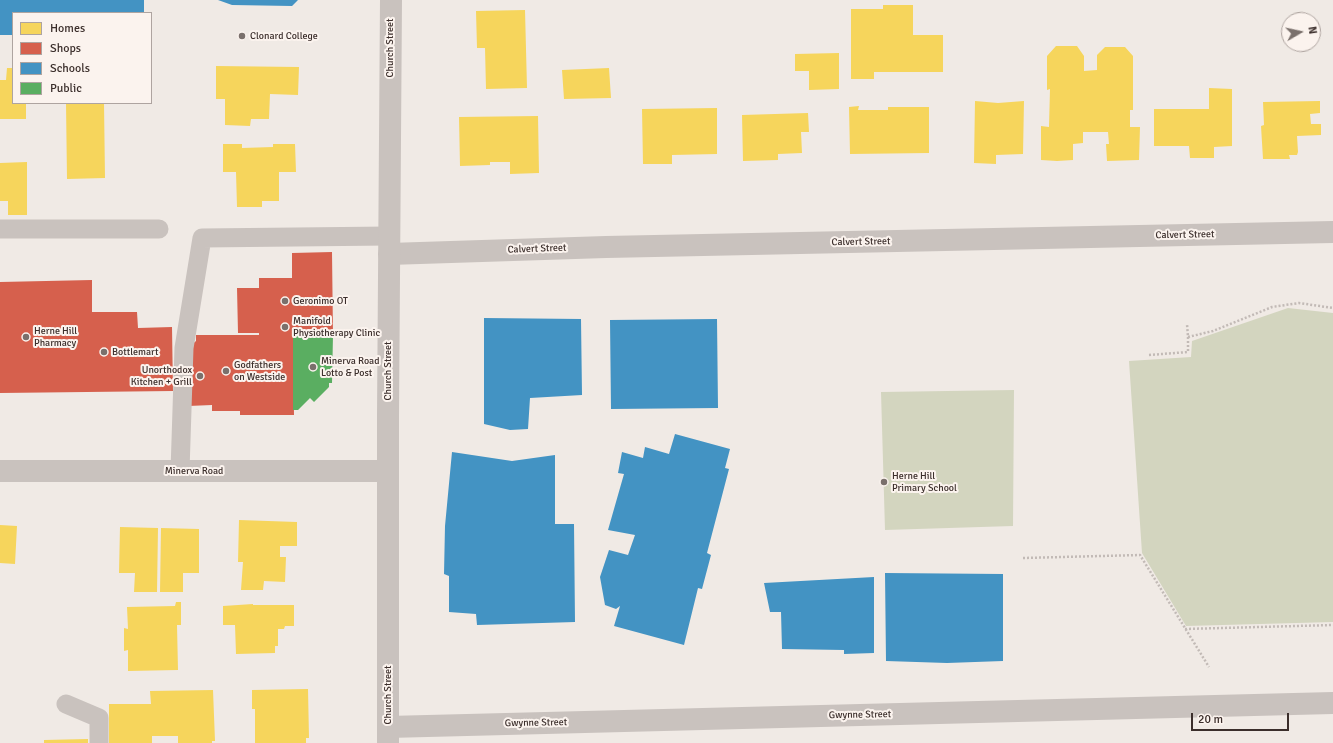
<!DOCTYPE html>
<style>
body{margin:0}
#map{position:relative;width:1333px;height:743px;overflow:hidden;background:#f0eae5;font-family:Signika,sans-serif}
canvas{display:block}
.legend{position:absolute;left:12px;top:12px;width:140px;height:92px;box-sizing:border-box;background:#fbf3ee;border:1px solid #aea4a0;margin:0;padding:5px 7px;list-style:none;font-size:12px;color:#3b2e2b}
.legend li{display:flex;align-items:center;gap:8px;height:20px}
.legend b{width:20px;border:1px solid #aea4a0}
.north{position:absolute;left:1281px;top:12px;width:40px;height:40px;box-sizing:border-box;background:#fbf3ee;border:1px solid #aea4a0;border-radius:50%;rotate:81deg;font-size:11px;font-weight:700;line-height:16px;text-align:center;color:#3b2e2b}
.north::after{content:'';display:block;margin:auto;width:14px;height:18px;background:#7a706c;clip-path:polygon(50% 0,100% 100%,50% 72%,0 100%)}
.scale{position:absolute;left:1191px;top:713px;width:98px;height:18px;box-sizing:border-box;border:2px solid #3b2e2b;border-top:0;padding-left:5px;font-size:12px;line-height:14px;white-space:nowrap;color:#3b2e2b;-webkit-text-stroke:3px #fbf3ee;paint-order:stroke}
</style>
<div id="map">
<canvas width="1333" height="743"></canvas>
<ul class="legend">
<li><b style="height:11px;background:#f6d55c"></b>Homes</li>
<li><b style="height:11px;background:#d6604d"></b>Shops</li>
<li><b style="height:11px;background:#4393c3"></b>Schools</li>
<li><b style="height:11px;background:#5aae61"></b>Public</li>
</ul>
<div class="north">N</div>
<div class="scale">20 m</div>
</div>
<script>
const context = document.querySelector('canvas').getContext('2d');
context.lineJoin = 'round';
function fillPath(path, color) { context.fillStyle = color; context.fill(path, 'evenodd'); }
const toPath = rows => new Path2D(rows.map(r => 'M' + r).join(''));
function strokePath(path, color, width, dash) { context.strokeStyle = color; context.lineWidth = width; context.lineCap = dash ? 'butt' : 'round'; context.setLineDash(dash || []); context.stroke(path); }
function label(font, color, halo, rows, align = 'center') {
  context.font = font + ' Signika,sans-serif'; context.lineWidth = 4; context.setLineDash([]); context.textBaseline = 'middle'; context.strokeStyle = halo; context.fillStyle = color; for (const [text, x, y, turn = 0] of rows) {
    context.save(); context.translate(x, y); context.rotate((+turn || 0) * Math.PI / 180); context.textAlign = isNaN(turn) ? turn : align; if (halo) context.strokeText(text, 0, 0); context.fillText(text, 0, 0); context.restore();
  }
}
const green = toPath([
 [1288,308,1333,313,1333,622,1186,626,1142,553,1129,361,1191,357,1192,341],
 [1014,390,1013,526,885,530,881,392]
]);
const homes = toPath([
 [883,5,913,5,913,35,943,35,943,72,874,72,874,79,851,79,851,9,883,9],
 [525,10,527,88,486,89,485,48,477,48,476,11],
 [1056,46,1077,46,1084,56,1084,71,1097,70,1097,55,1105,47,1125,47,1133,56,1133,110,1130,110,1130,127,1140,127,1139,160,1107,161,1106,144,1109,144,1108,132,1083,132,1083,143,1073,144,1073,160,1057,161,1041,160,1041,126,1049,127,1050,89,1047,90,1047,56],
 [839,53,839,89,809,90,809,71,795,71,795,54],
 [216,66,299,67,298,95,270,94,269,119,251,119,250,126,225,125,225,99,216,99],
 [7,68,13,68,13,103,26,103,26,119,0,119,0,80,6,80],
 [609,68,611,98,564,99,562,70],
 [1209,88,1232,89,1232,146,1214,147,1214,158,1190,158,1189,146,1154,146,1154,109,1209,109],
 [975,101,998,103,1024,101,1023,154,996,155,996,164,974,163],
 [1320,101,1320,113,1310,114,1311,124,1321,124,1321,135,1297,136,1298,152,1297,155,1289,155,1290,159,1263,159,1261,126,1264,125,1263,102],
 [66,103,104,103,105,178,67,179],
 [859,106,858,110,888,110,888,107,929,107,929,153,850,154,849,107],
 [717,108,717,154,672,155,672,164,643,164,642,109],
 [808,113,809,132,801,132,802,153,778,154,778,160,743,161,742,115],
 [538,116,539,173,510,174,510,162,490,162,490,165,460,166,459,117],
 [223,144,242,144,242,148,273,147,273,144,295,144,296,172,279,172,279,201,262,201,262,207,237,207,236,172,223,172],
 [27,162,27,215,8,215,8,201,0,201,0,163],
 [239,520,297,522,297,546,280,546,280,557,286,557,285,582,264,581,263,590,241,590,243,562,238,562],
 [0,525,17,526,15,564,0,563],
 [120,527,158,528,157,592,134,592,135,573,119,573],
 [161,528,199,529,199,573,183,573,183,592,160,592],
 [176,602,181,602,181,625,177,625,178,670,128,671,128,650,124,651,124,628,128,629,127,607,175,606],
 [253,604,253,605,294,605,294,626,285,626,284,629,278,629,278,646,275,646,275,653,236,654,235,625,223,625,223,606],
 [308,689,309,738,306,738,306,743,255,743,255,709,252,709,252,690],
 [213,690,215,741,212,741,212,743,178,743,178,736,152,736,152,743,109,743,109,704,151,704,150,691],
 [88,739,88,743,44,743,44,740]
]);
const shops = toPath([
 [332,252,333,335,293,335,294,415,240,415,240,411,212,411,212,405,188,406,189,347,196,341,196,335,259,335,259,333,238,333,237,288,259,288,259,278,292,278,292,253],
 [92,280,92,312,137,312,138,328,172,327,173,391,0,393,0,282]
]);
const schools = toPath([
 [0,0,144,0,144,13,13,13,13,35,0,35],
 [218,0,298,0,292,6,232,5],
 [484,318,581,319,582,395,530,398,528,429,510,430,484,424],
 [717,319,718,408,611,409,610,320],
 [675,434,730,449,725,468,729,469,707,553,711,555,702,589,698,588,684,645,614,626,620,606,616,609,605,605,600,577,609,550,628,555,635,535,608,530,624,474,618,473,622,452,643,458,645,447,669,454],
 [452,452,512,461,555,455,555,524,574,524,575,622,477,625,476,614,449,612,449,576,444,574,445,526],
 [885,573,1003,574,1003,661,947,663,886,661],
 [874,577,874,653,844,654,844,650,782,649,781,612,770,612,764,583]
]);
const public = toPath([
 [293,335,333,335,332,383,329,383,329,387,314,402,310,398,298,410,293,410]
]);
const path = toPath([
 [1188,337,1213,331,1272,307,1299,303,1333,308],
 [1149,355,1188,352,1188,337,1187,324],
 [1023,558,1140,555,1209,667],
 [1185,629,1333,625]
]);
const service = toPath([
 [0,229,159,229],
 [180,471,184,348,202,238,389,236],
 [66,704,99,718,99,743]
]);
const minor = toPath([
 [389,254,606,247,1333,232],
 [388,727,1333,703]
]);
const tertiary = toPath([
 [0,471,388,471],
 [388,743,388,416,391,0]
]);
const markers = [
 [242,36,4,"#7a706c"],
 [285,301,4,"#7a706c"],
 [285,327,4,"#7a706c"],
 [26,337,4,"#7a706c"],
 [104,352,4,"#7a706c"],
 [313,367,4,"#7a706c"],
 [226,371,4,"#7a706c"],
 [200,376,4,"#7a706c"],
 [884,482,4,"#7a706c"]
];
const poiNames = [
 ["Clonard College",250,36],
 ["Geronimo OT",293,301],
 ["Manifold",293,321],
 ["Physiotherapy Clinic",293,333],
 ["Herne Hill",34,331],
 ["Pharmacy",34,343],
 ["Bottlemart",112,352],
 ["Minerva Road",321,361],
 ["Lotto & Post",321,373],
 ["Godfathers",234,365],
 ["on Westside",234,377],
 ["Unorthodox",192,370,"right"],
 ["Kitchen + Grill",192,382,"right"],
 ["Herne Hill",892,476],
 ["Primary School",892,488]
];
const streetNames = [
 ["Church Street",390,48,-90],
 ["Calvert Street",1185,235,-1],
 ["Calvert Street",861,242,-1],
 ["Calvert Street",537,249,-2],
 ["Church Street",388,371,-90],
 ["Minerva Road",194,471],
 ["Church Street",388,695,-90],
 ["Gwynne Street",860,715,-1],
 ["Gwynne Street",536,723,-1]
];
fillPath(green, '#d3d5bf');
fillPath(homes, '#f6d55c');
fillPath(shops, '#d6604d');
fillPath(schools, '#4393c3');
fillPath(public, '#5aae61');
strokePath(path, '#c2bab6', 2.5, [2, 2]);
strokePath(service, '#c9c2be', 19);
strokePath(minor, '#c9c2be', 22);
strokePath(tertiary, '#c9c2be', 22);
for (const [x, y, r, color] of markers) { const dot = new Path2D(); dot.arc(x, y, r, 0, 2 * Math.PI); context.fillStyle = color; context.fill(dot); strokePath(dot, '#fbf3ee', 1.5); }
label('10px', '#3b2e2b', '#fbf3ee', poiNames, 'left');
label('10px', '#3b2e2b', '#fbf3ee', streetNames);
</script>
